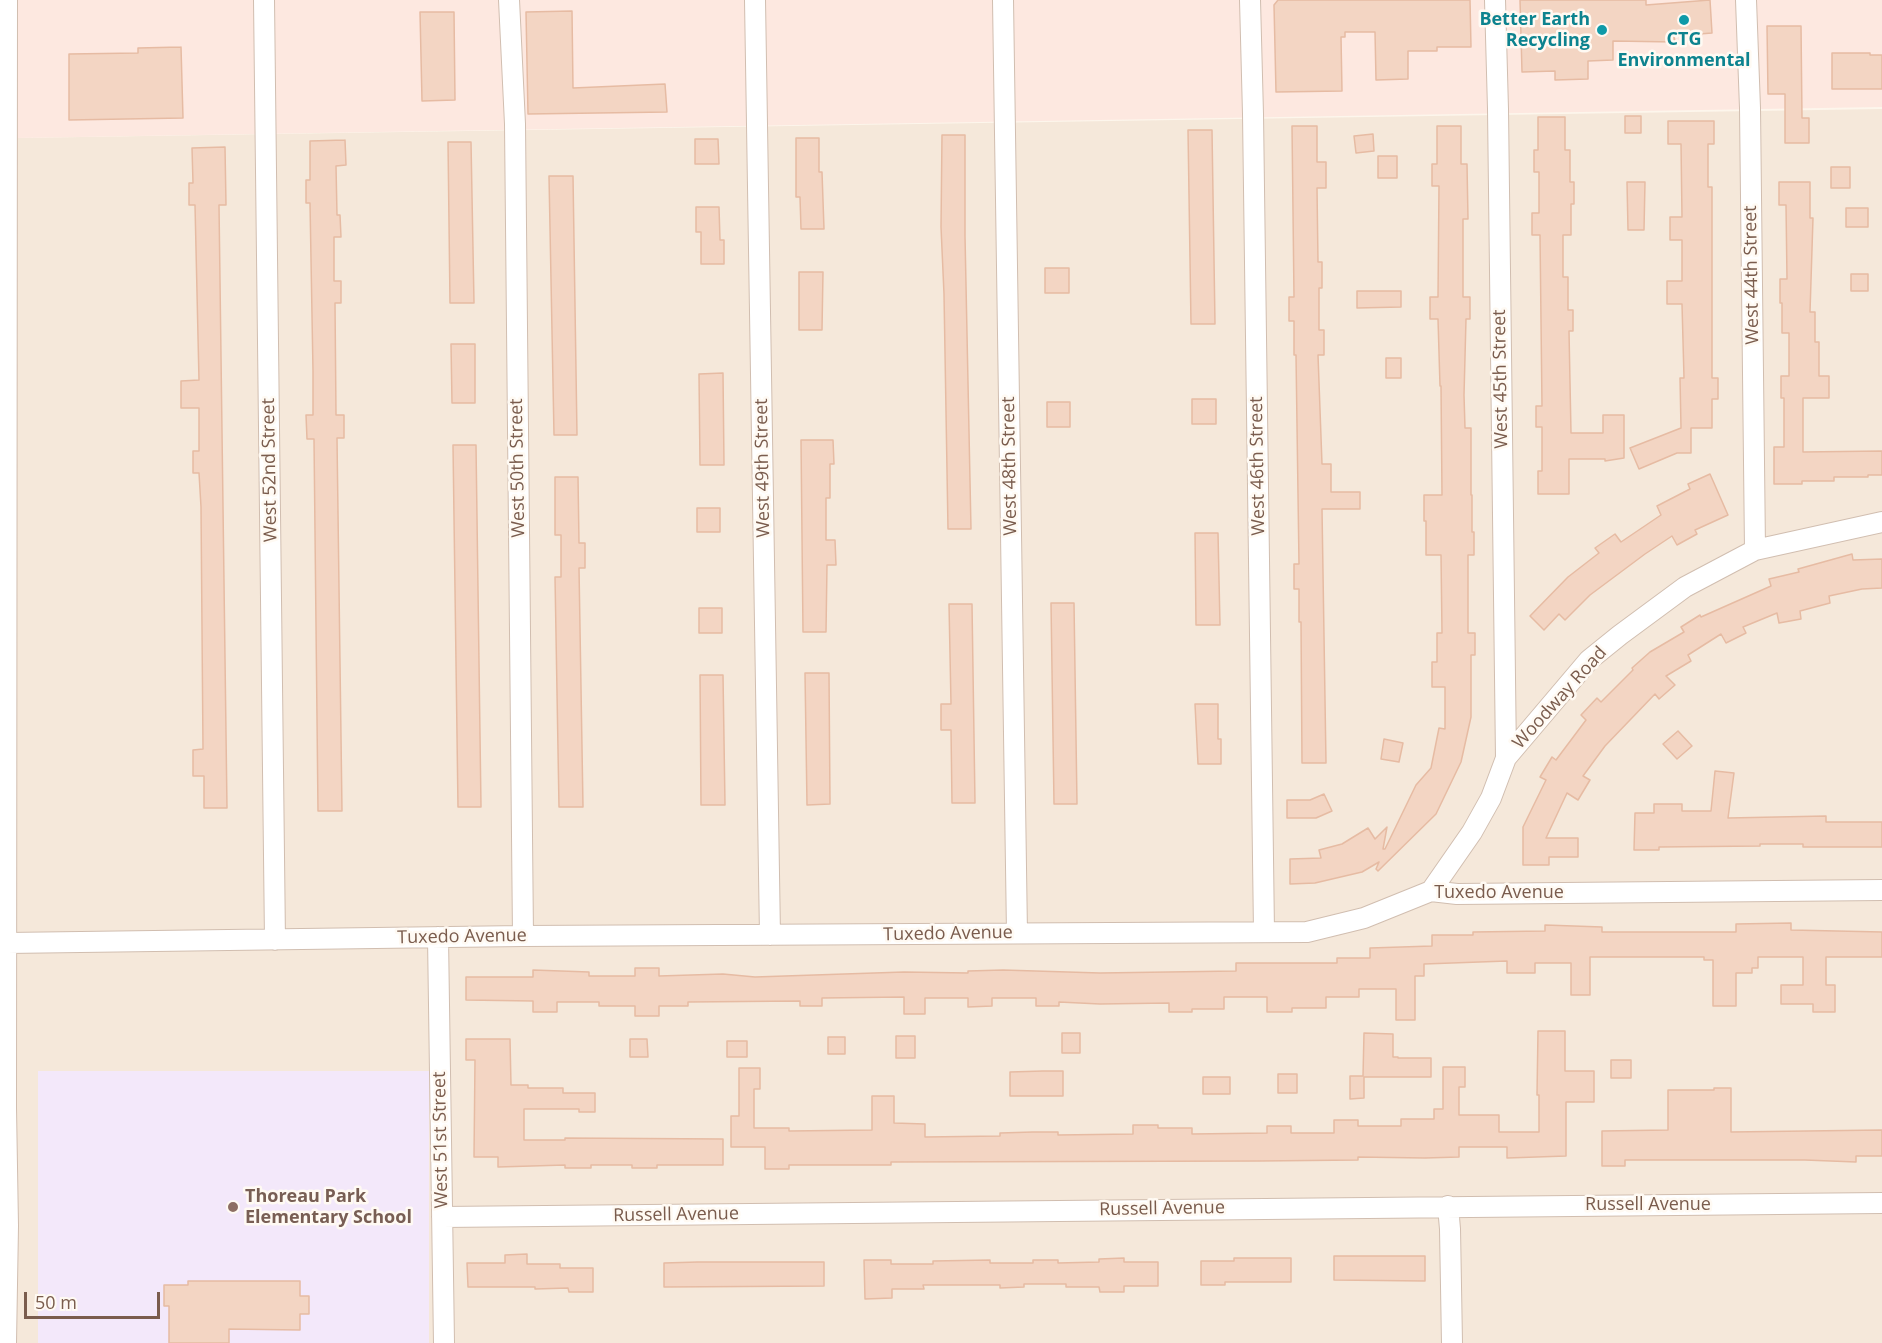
<!DOCTYPE html>
<style>
body{margin:0}
#map{position:relative;width:1882px;height:1343px;overflow:hidden;background:#fdf6ec;font-family:"Open Sans",sans-serif}
canvas{display:block}
.scale{position:absolute;left:24px;top:1292px;width:136px;height:27px;box-sizing:border-box;border:3px solid #7a5c4d;border-top:0;padding-left:8px;font-size:18px;line-height:21px;white-space:nowrap;color:#7a5c4d;-webkit-text-stroke:4px #fffaf3;paint-order:stroke}
</style>
<div id="map">
<canvas width="1882" height="1343"></canvas>
<div class="scale">50 m</div>
</div>
<script>
const context = document.querySelector('canvas').getContext('2d');
context.lineJoin = 'round';
function fillPath(path, color) { context.fillStyle = color; context.fill(path, 'evenodd'); }
const toPath = rows => new Path2D(rows.map(r => 'M' + r).join(''));
function strokePath(path, color, width, dash) { context.strokeStyle = color; context.lineWidth = width; context.lineCap = dash ? 'butt' : 'round'; context.setLineDash(dash || []); context.stroke(path); }
function label(font, color, halo, rows, align = 'center') {
  context.font = font + ' "Open Sans",sans-serif'; context.lineWidth = 5; context.setLineDash([]); context.textBaseline = 'middle'; context.strokeStyle = halo; context.fillStyle = color; for (const [text, x, y, turn = 0] of rows) {
    context.save(); context.translate(x, y); context.rotate((+turn || 0) * Math.PI / 180); context.textAlign = isNaN(turn) ? turn : align; if (halo) context.strokeText(text, 0, 0); context.fillText(text, 0, 0); context.restore();
  }
}
const residential = toPath([
 [1882,109,1882,1343,429,1343,429,1071,39,1071,38,1343,0,1343,0,130,17,138]
]);
const commercial = toPath([
 [0,0,1882,0,1882,107,17,138,0,130]
]);
const education = toPath([
 [38,1071,429,1071,429,1343,38,1343]
]);
const building = toPath([
 [1278,0,1470,0,1471,47,1437,47,1437,51,1408,51,1408,79,1376,80,1375,32,1345,32,1345,37,1341,37,1342,91,1276,92,1274,5,1278,0],
 [1520,0,1646,0,1646,5,1710,0,1712,33,1674,36,1675,42,1613,41,1613,60,1588,61,1588,79,1555,80,1555,71,1522,72,1520,0],
 [572,11,573,88,665,84,667,112,528,114,526,12,572,11],
 [420,12,454,12,455,100,422,101,420,12],
 [1767,26,1801,26,1802,118,1809,118,1809,143,1785,143,1785,94,1768,94,1767,26],
 [181,47,183,118,69,120,69,54,138,53,138,48,181,47],
 [1832,53,1870,53,1870,55,1882,55,1882,89,1832,89,1832,53],
 [1625,116,1641,116,1641,133,1625,133,1625,116],
 [1538,117,1565,117,1565,150,1570,150,1570,182,1574,182,1574,204,1571,204,1571,235,1563,235,1563,277,1568,277,1568,310,1573,310,1573,331,1569,331,1571,433,1603,433,1603,415,1624,415,1624,458,1605,461,1605,459,1569,459,1569,494,1538,494,1538,471,1542,471,1542,427,1536,427,1536,406,1542,406,1540,235,1532,235,1532,213,1539,213,1539,172,1534,172,1534,150,1538,150,1538,117],
 [1668,121,1714,121,1714,144,1708,144,1708,187,1712,187,1712,378,1718,378,1718,399,1712,399,1712,428,1691,428,1691,453,1677,453,1639,469,1630,448,1681,428,1680,378,1684,378,1682,304,1667,304,1667,281,1682,281,1682,240,1670,240,1670,217,1682,217,1681,144,1668,144,1668,121],
 [1292,126,1317,126,1317,162,1326,162,1326,188,1317,188,1318,262,1322,262,1322,288,1319,288,1319,330,1324,330,1324,355,1318,355,1322,464,1331,464,1331,492,1360,492,1360,509,1322,509,1326,763,1302,763,1301,622,1299,622,1299,589,1294,589,1294,564,1299,564,1296,355,1294,355,1294,321,1289,321,1289,297,1294,297,1292,126],
 [1437,126,1461,126,1461,164,1467,164,1468,219,1463,219,1463,297,1470,297,1470,319,1466,319,1464,395,1465,428,1471,428,1471,495,1472,495,1472,532,1474,532,1474,555,1468,555,1468,633,1475,633,1475,655,1471,655,1471,717,1461,762,1436,814,1378,871,1376,869,1379,862,1362,872,1315,883,1290,884,1290,859,1321,858,1319,850,1342,844,1368,828,1375,839,1387,827,1383,849,1385,849,1416,785,1431,768,1439,728,1445,729,1445,687,1432,687,1432,662,1437,662,1437,633,1442,633,1441,555,1426,555,1426,521,1424,521,1424,495,1442,495,1441,386,1440,386,1438,319,1430,319,1430,297,1438,297,1439,186,1432,186,1432,164,1437,164,1437,126],
 [1188,130,1212,130,1215,324,1191,324,1188,130],
 [1373,134,1374,151,1356,153,1354,136,1373,134],
 [942,135,965,135,965,236,971,529,948,529,944,294,941,227,942,135],
 [796,138,819,138,819,172,822,172,824,229,801,229,800,197,796,197,796,138],
 [695,139,718,139,719,164,695,164,695,139],
 [345,140,346,165,336,166,337,215,340,215,341,237,334,237,334,281,341,281,341,303,335,303,336,415,344,415,344,438,337,438,342,811,318,811,314,439,307,439,306,415,313,415,313,371,310,203,306,203,306,180,310,180,310,141,345,140],
 [448,142,471,142,474,303,450,303,448,142],
 [225,147,226,205,219,205,227,808,204,808,204,776,193,776,193,750,203,749,201,507,199,473,193,473,193,451,199,451,199,408,181,408,181,381,199,380,195,205,189,205,189,183,193,183,192,148,225,147],
 [1378,156,1397,156,1397,178,1378,178,1378,156],
 [1831,167,1850,167,1850,188,1831,188,1831,167],
 [549,176,573,176,577,435,554,435,549,176],
 [1627,182,1645,182,1644,230,1628,230,1627,182],
 [1779,182,1810,182,1810,218,1813,218,1810,312,1815,312,1815,342,1819,342,1819,376,1829,376,1829,398,1803,398,1803,452,1882,451,1882,475,1868,475,1868,477,1834,477,1834,481,1802,481,1802,484,1774,484,1774,447,1784,447,1784,398,1781,398,1781,376,1789,376,1789,333,1782,333,1782,303,1780,303,1780,279,1787,279,1786,205,1779,205,1779,182],
 [696,207,719,207,720,240,724,240,724,264,701,264,701,232,696,232,696,207],
 [1846,208,1868,208,1868,227,1846,227,1846,208],
 [1045,268,1069,268,1069,293,1045,293,1045,268],
 [799,272,823,272,822,330,799,330,799,272],
 [1851,274,1868,274,1868,291,1851,291,1851,274],
 [1357,291,1401,291,1401,307,1357,308,1357,291],
 [451,344,475,344,475,403,452,403,451,344],
 [1386,358,1401,358,1401,378,1386,378,1386,358],
 [723,373,724,465,700,465,699,374,723,373],
 [1192,399,1216,399,1216,424,1192,424,1192,399],
 [1047,402,1070,402,1070,427,1047,427,1047,402],
 [801,440,833,440,834,464,830,464,830,498,826,498,826,540,835,540,836,565,827,565,826,632,803,632,801,440],
 [453,445,476,445,481,807,458,807,453,445],
 [1710,474,1728,515,1695,530,1697,534,1677,545,1672,536,1645,554,1590,595,1565,620,1559,614,1544,630,1530,616,1568,577,1599,553,1595,548,1615,534,1621,542,1661,515,1657,506,1690,489,1688,484,1710,474],
 [555,477,578,477,579,543,585,543,585,568,579,568,583,807,559,807,555,577,561,577,561,535,555,535,555,477],
 [697,508,720,508,720,532,697,532,697,508],
 [1195,533,1218,533,1220,625,1196,625,1195,533],
 [1852,554,1853,560,1882,559,1882,588,1862,589,1829,596,1830,603,1800,611,1801,619,1779,623,1777,613,1743,627,1746,633,1726,643,1721,634,1688,655,1691,661,1666,676,1675,685,1659,699,1655,694,1605,746,1583,776,1590,780,1578,800,1567,793,1546,838,1578,838,1578,857,1549,857,1549,865,1523,865,1523,827,1546,780,1540,777,1552,757,1556,760,1586,720,1581,715,1597,698,1601,702,1633,670,1632,668,1650,652,1684,632,1681,627,1700,615,1701,617,1771,586,1769,579,1799,572,1798,569,1852,554],
 [1051,603,1074,603,1077,804,1054,804,1051,603],
 [949,604,972,604,975,803,952,803,951,730,941,730,941,704,951,704,949,604],
 [699,608,722,608,722,633,699,633,699,608],
 [805,673,829,673,830,804,807,805,805,673],
 [700,675,723,675,725,805,701,805,700,675],
 [1195,704,1218,704,1218,739,1221,739,1221,764,1198,764,1195,704],
 [1678,731,1692,746,1677,759,1663,744,1678,731],
 [1384,739,1403,743,1399,762,1381,759,1384,739],
 [1715,771,1734,773,1728,818,1826,816,1826,822,1882,822,1882,847,1803,847,1803,844,1760,844,1760,846,1659,847,1659,850,1634,850,1635,813,1654,813,1654,804,1682,804,1682,811,1711,811,1715,771],
 [1324,794,1332,811,1316,818,1287,818,1287,800,1310,800,1324,794],
 [1791,923,1791,930,1882,932,1882,957,1826,957,1826,985,1835,985,1835,1012,1813,1012,1813,1004,1781,1004,1781,985,1803,985,1803,957,1758,957,1758,968,1752,968,1752,973,1736,973,1736,1006,1713,1006,1713,960,1704,960,1704,957,1590,957,1590,995,1571,995,1571,963,1535,963,1535,973,1507,973,1507,961,1424,964,1424,976,1415,976,1415,1020,1396,1020,1396,989,1359,989,1359,997,1326,997,1326,1008,1292,1008,1292,1012,1267,1012,1267,997,1224,997,1224,1009,1192,1009,1192,1012,1169,1012,1169,1003,1100,1004,1059,1002,1059,1006,1036,1006,1036,998,992,998,992,1006,968,1007,968,998,925,998,925,1014,904,1014,904,997,822,998,822,1006,800,1006,800,1001,688,1002,688,1006,659,1006,659,1016,635,1016,635,1006,599,1006,599,1002,557,1002,557,1012,533,1012,533,1001,466,1000,466,977,533,977,533,970,589,972,589,976,635,976,635,968,659,968,659,976,723,974,755,977,904,972,968,973,968,971,1003,970,1100,973,1236,971,1236,963,1337,963,1337,958,1370,958,1370,948,1432,946,1432,935,1473,935,1473,932,1545,931,1545,925,1602,927,1602,932,1736,932,1736,924,1791,923],
 [1538,1031,1565,1031,1565,1071,1594,1071,1594,1102,1566,1102,1566,1156,1507,1158,1507,1147,1459,1147,1459,1157,1425,1158,1358,1157,1358,1160,1259,1161,891,1162,891,1165,789,1165,789,1169,765,1169,765,1147,731,1147,731,1116,739,1116,739,1068,760,1068,760,1089,754,1089,754,1128,789,1128,789,1131,872,1130,872,1096,894,1096,894,1123,925,1124,925,1137,1000,1136,1000,1133,1033,1132,1058,1132,1058,1135,1133,1134,1133,1125,1158,1125,1158,1128,1192,1128,1192,1134,1267,1133,1267,1126,1291,1126,1291,1133,1334,1133,1334,1120,1358,1120,1358,1126,1401,1126,1401,1119,1434,1119,1434,1109,1443,1109,1443,1067,1465,1067,1465,1087,1459,1087,1459,1115,1499,1115,1499,1132,1539,1132,1539,1095,1537,1095,1538,1031],
 [1062,1033,1080,1033,1080,1053,1062,1053,1062,1033],
 [1364,1033,1393,1034,1393,1057,1398,1057,1398,1058,1431,1058,1431,1077,1364,1077,1364,1098,1350,1099,1350,1076,1363,1076,1364,1033],
 [896,1036,915,1036,915,1058,896,1058,896,1036],
 [828,1037,845,1037,845,1054,828,1054,828,1037],
 [466,1039,510,1039,511,1085,528,1085,528,1088,563,1088,563,1093,595,1093,595,1112,579,1112,579,1109,524,1109,524,1140,565,1140,565,1138,723,1139,723,1165,657,1165,657,1168,632,1168,632,1165,591,1165,591,1168,565,1168,565,1165,498,1167,498,1157,474,1157,475,1060,466,1060,466,1039],
 [630,1039,647,1039,648,1057,630,1057,630,1039],
 [727,1041,747,1041,747,1057,727,1057,727,1041],
 [1611,1060,1631,1060,1631,1078,1611,1078,1611,1060],
 [1043,1071,1063,1071,1063,1096,1010,1096,1010,1072,1043,1071],
 [1278,1074,1297,1074,1297,1093,1278,1093,1278,1074],
 [1203,1077,1230,1077,1230,1094,1203,1094,1203,1077],
 [1714,1088,1731,1088,1731,1132,1882,1130,1882,1156,1856,1156,1856,1162,1805,1160,1625,1160,1625,1166,1602,1166,1602,1131,1668,1130,1668,1090,1714,1090,1714,1088],
 [527,1254,527,1264,560,1264,560,1268,593,1268,593,1292,569,1292,568,1288,535,1289,535,1287,468,1287,467,1263,505,1263,505,1255,527,1254],
 [1334,1256,1425,1256,1425,1281,1334,1280,1334,1256],
 [1124,1258,1124,1262,1158,1262,1158,1286,1124,1286,1124,1292,1100,1292,1099,1287,1066,1287,1066,1284,1024,1284,1024,1287,1000,1288,1000,1285,923,1285,924,1289,892,1289,892,1298,865,1299,864,1260,891,1260,891,1264,933,1264,933,1261,990,1260,990,1263,1033,1263,1033,1260,1058,1260,1058,1263,1099,1262,1099,1259,1124,1258],
 [1234,1258,1291,1258,1291,1282,1225,1282,1225,1285,1201,1285,1201,1261,1234,1261,1234,1258],
 [698,1262,824,1262,824,1286,664,1287,664,1263,698,1262],
 [188,1281,300,1281,300,1296,309,1296,309,1314,300,1314,300,1330,229,1329,229,1343,169,1343,169,1306,164,1306,164,1285,188,1285,188,1281]
]);
const minor = toPath([
 [264,0,275,940],
 [509,0,515,124,523,936],
 [755,0,770,935],
 [1003,0,1017,933],
 [1250,0,1253,114,1264,932],
 [1495,0,1498,109,1506,758],
 [1746,0,1750,108,1755,550],
 [1431,891,1472,832,1491,798,1506,758,1589,660,1620,635,1685,587,1755,550,1882,522],
 [438,937,444,1343],
 [7,943,523,936,1307,932,1364,918,1431,891,1457,894,1882,890],
 [1448,1206,1450,1229,1452,1343],
 [442,1217,1882,1203],
 [6,1343,8,1226,6,1108,7,0]
]);
const markers = [
 [1684,20,6,"#0f9aa8"],
 [1602,30,6,"#0f9aa8"],
 [233,1207,6,"#8d6e63"]
];
const cultureNames = [
 ["Better Earth",1590,20],
 ["Recycling",1590,41],
 ["CTG",1684,40,"center"],
 ["Environmental",1684,61,"center"]
];
const streetNames = [
 ["West 44th Street",1752,275,-91],
 ["West 45th Street",1501,379,-91],
 ["West 48th Street",1010,466,-91],
 ["West 46th Street",1258,466,-91],
 ["West 50th Street",518,468,-91],
 ["West 49th Street",763,468,-91],
 ["West 52nd Street",270,470,-91],
 ["Woodway Road",1560,698,-48],
 ["Tuxedo Avenue",1499,893],
 ["Tuxedo Avenue",948,934,-1],
 ["Tuxedo Avenue",462,937,-1],
 ["West 51st Street",441,1140,-91],
 ["Russell Avenue",1648,1205],
 ["Russell Avenue",1162,1209,-1],
 ["Russell Avenue",676,1215,-1]
];
const educationNames = [
 ["Thoreau Park",245,1197],
 ["Elementary School",245,1218]
];
fillPath(residential, '#f5e8da');
fillPath(commercial, '#fde8e0');
fillPath(education, '#f3e8fa');
fillPath(building, '#f3d5c3');
strokePath(building, '#e6bba3', 1.5);
strokePath(minor, '#d1beb0', 22);
strokePath(minor, '#fff', 20);
for (const [x, y, r, color] of markers) { const dot = new Path2D(); dot.arc(x, y, r, 0, 2 * Math.PI); context.fillStyle = color; context.fill(dot); strokePath(dot, '#fffaf3', 2); }
label('bold 18px', '#0d838f', '#fffaf3', cultureNames, 'right');
label('18px', '#7a5c4d', '#fffaf3', streetNames);
label('bold 18px', '#785e54', '#fffaf3', educationNames, 'left');
</script>
